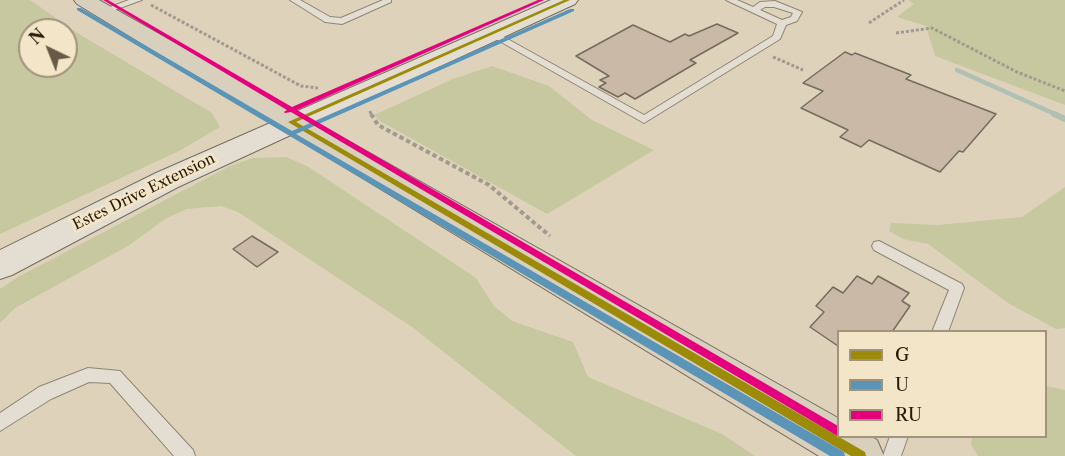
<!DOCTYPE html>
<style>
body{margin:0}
#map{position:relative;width:1065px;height:456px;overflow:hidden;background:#ded2ba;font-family:"Libre Caslon Text",serif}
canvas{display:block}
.legend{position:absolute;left:837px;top:330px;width:210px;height:108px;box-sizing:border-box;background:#f3e5c8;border:2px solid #a2937c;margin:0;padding:8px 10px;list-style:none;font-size:18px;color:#281909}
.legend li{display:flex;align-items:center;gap:12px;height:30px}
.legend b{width:30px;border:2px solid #a2937c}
.north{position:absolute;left:18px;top:18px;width:60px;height:60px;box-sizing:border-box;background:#f3e5c8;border:2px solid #a2937c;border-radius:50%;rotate:317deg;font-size:16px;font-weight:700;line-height:24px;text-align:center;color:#281909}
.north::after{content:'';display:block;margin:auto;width:21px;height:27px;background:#685a47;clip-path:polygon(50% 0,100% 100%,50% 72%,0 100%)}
</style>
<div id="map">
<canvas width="1065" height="456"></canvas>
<ul class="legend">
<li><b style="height:8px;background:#9b8b09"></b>G</li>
<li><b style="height:8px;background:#5a94b7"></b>U</li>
<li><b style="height:8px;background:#e5007d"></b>RU</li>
</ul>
<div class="north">N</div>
</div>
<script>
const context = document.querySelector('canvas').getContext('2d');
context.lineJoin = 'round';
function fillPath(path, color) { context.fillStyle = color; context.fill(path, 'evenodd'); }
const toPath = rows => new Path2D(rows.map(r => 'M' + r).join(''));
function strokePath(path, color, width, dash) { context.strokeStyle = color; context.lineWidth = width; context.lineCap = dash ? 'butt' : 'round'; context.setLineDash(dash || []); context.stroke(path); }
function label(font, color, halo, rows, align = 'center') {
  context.font = font + ' "Libre Caslon Text",serif'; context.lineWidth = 6; context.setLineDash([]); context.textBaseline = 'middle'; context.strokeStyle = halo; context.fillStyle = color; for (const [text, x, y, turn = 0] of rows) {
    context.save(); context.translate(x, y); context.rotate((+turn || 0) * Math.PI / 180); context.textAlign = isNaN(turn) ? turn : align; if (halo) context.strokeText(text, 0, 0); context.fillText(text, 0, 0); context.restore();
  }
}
const green = toPath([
 [0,0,30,0,79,34,212,113,220,127,179,151,0,234],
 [30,30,66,30,66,66,30,66],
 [908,0,1065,0,1065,105,935,56,926,26,897,17,914,4],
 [492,66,549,86,592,120,654,150,547,214,380,121,374,115,453,79],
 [286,157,307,166,476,278,494,306,512,321,573,342,588,377,722,434,755,456,576,456,412,327,238,212,221,206,187,209,165,219,128,246,15,308,0,323,0,289,18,277,230,166,253,158],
 [1065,187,1065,328,1056,329,1008,303,928,244,903,239,889,231,891,223,938,225,1022,217],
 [1046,386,1065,390,1065,456,978,456,971,445,972,437,1046,436]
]);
const streamFar1 = toPath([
 [957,70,1057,115]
]);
const stream = toPath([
 [1054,114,1065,119]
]);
const building = toPath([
 [717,24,738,33,690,60,696,63,635,99,625,93,618,97,599,87,606,83,600,80,609,76,576,56,633,25,670,42,685,34,689,36,717,24],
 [845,52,852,55,855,53,911,75,906,79,996,114,963,152,959,151,940,172,869,140,861,147,840,137,848,130,801,108,823,91,803,83,845,52],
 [252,236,278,252,257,267,233,249,252,236],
 [857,276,872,284,878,276,909,293,902,301,910,306,892,332,838,332,838,346,810,327,824,312,816,306,833,287,843,293,857,276]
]);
const pathFar1 = toPath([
 [151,5,301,86,318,88],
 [869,23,904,0],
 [896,33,932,28,1017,72,1065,91],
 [773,57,803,70],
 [370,111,371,115]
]);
const path = toPath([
 [371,114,378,125,489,185,550,236]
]);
const lane = toPath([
 [129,0,142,0,106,13,99,11,129,0],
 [290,0,300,0,330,17,341,18,383,0,391,0,391,2,342,24,325,22,290,0],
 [726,0,737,0,753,7,760,2,775,1,802,12,797,21,786,25,780,39,644,123,487,34,495,32,644,115,773,36,777,24,726,0],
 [765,7,774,7,793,13,791,17,782,20,760,10,765,7],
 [879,241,962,284,964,288,948,332,932,332,949,290,874,250,872,246,874,242,879,241],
 [88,368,120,371,193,450,195,456,174,456,110,383,89,382,51,399,0,431,0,413,39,387,88,368],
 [890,436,908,436,901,456,883,456,890,436]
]);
const secondary = toPath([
 [551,0,578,0,575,4,178,187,12,275,0,279,0,250,156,173,551,0]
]);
const primary = toPath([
 [74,0,99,0,838,418,838,436,870,436,877,440,884,456,819,456,77,4,74,0]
]);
const bus1 = toPath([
 [564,0,570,0,296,122,865,452,866,456,851,456,288,122,564,0]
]);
const bus2 = toPath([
 [77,8,81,8,292,131,570,9,574,9,574,11,296,134,844,452,845,456,830,456,77,10,77,8]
]);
const bus3 = toPath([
 [103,0,108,0,292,107,538,0,544,0,297,110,838,426,838,436,834,434,291,112,285,113,284,112,287,110,103,0]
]);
const streetNames = [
 ["Estes Drive Extension",144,192,-26]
];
fillPath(green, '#c7c8a0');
strokePath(streamFar1, '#afc0b4', 4.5);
strokePath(stream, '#afc0b4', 6);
fillPath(building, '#c9b9a6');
strokePath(building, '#746c5e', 1.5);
strokePath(lane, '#8e8576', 2);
strokePath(secondary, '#746c5e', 2);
strokePath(primary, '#746c5e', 2);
strokePath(pathFar1, '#a19a90', 3, [3, 2]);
strokePath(path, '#a19a90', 4, [4.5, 3]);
fillPath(lane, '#e4ded2');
fillPath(secondary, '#e4ded2');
fillPath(primary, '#d8cfbd');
fillPath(bus1, '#9b8b09');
fillPath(bus2, '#5a94b7');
fillPath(bus3, '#e5007d');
label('15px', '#281909', '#f3e5c8', streetNames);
</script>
